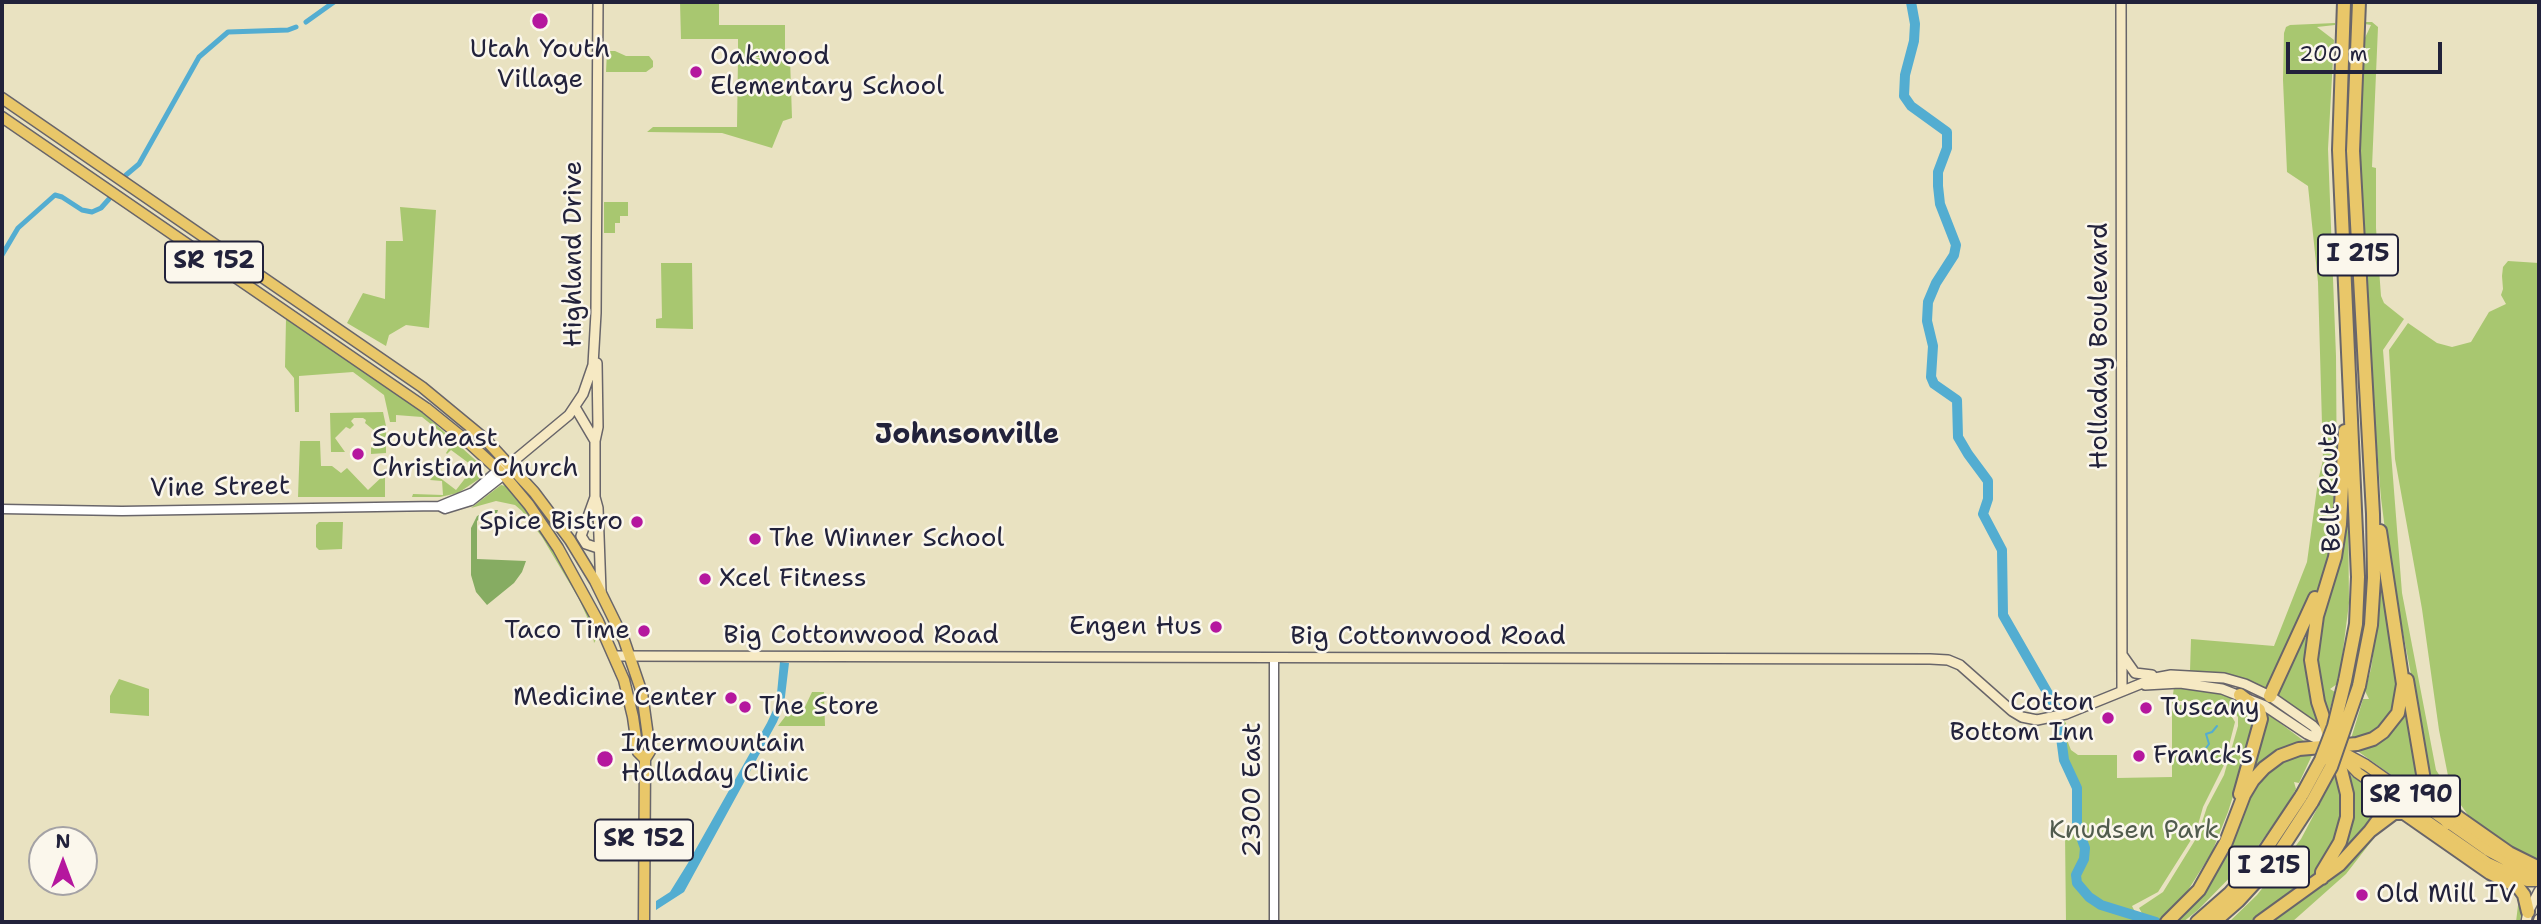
<!DOCTYPE html>
<style>
body{margin:0}
#map{position:relative;width:2541px;height:924px;overflow:hidden;background:#e9e2c1;font-family:"Shantell Sans",sans-serif}
canvas{display:block}
.frame{position:absolute;inset:0;border:4px solid #22223b;pointer-events:none}
.north{position:absolute;left:28px;top:826px;width:70px;height:70px;box-sizing:border-box;background:#fbf7ec;border:2px solid #a4a2a5;border-radius:50%;rotate:0deg;font-size:19px;font-weight:700;line-height:28px;text-align:center;color:#22223b}
.north::after{content:'';display:block;margin:auto;width:24px;height:32px;background:#b5179e;clip-path:polygon(50% 0,100% 100%,50% 72%,0 100%)}
.scale{position:absolute;left:2286px;top:42px;width:156px;height:32px;box-sizing:border-box;border:4px solid #22223b;border-top:0;padding-left:9px;font-size:21px;line-height:24px;white-space:nowrap;color:#22223b;-webkit-text-stroke:5px #fbf7ec;paint-order:stroke}
</style>
<div id="map">
<canvas width="2541" height="924"></canvas>
<div class="frame"></div>
<div class="north">N</div>
<div class="scale">200 m</div>
</div>
<script>
const context = document.querySelector('canvas').getContext('2d');
context.lineJoin = 'round';
function fillPath(path, color) { context.fillStyle = color; context.fill(path, 'evenodd'); }
const toPath = rows => new Path2D(rows.map(r => 'M' + r).join(''));
function strokePath(path, color, width, dash) { context.strokeStyle = color; context.lineWidth = width; context.lineCap = dash ? 'butt' : 'round'; context.setLineDash(dash || []); context.stroke(path); }
function label(font, color, halo, rows, align = 'center') {
  context.font = font + ' "Shantell Sans",sans-serif'; context.lineWidth = 5; context.setLineDash([]); context.textBaseline = 'middle'; context.strokeStyle = halo; context.fillStyle = color; for (const [text, x, y, turn = 0] of rows) {
    context.save(); context.translate(x, y); context.rotate((+turn || 0) * Math.PI / 180); context.textAlign = isNaN(turn) ? turn : align; if (halo) context.strokeText(text, 0, 0); context.fillText(text, 0, 0); context.restore();
  }
}
const green = toPath([
 [680,2,719,2,719,25,785,25,785,57,738,57,738,39,681,39],
 [2365,22,2372,22,2378,27,2372,167,2376,168,2376,228,2381,296,2384,303,2404,319,2383,350,2402,593,2436,770,2470,822,2499,842,2468,815,2451,791,2439,730,2422,609,2395,459,2389,350,2408,323,2437,343,2452,347,2471,342,2489,312,2506,304,2501,295,2503,289,2502,276,2503,267,2508,261,2539,263,2539,862,2527,860,2507,850,2451,811,2438,795,2431,779,2388,554,2381,498,2371,379,2359,155,2364,40,2371,25,2365,24],
 [2335,23,2335,25,2317,27,2334,40,2328,149,2336,356,2337,504,2332,543,2320,584,2284,663,2268,688,2265,688,2231,675,2190,671,2191,639,2274,646,2307,562,2318,481,2323,460,2318,282,2308,186,2287,172,2283,80,2284,33,2286,27,2290,25],
 [607,51,615,51,626,56,649,56,653,61,653,67,646,72,606,72],
 [738,58,790,58,792,118,783,121,772,148,722,133,647,132,653,127,737,127],
 [604,202,628,202,628,216,620,216,620,223,615,223,615,233,604,233],
 [400,207,436,210,429,328,406,325,389,335,386,346,347,323,363,293,385,299,386,241,403,241],
 [661,263,692,263,693,329,656,328,656,319,662,318],
 [286,319,421,411,482,466,482,477,458,493,440,497,412,497,413,494,443,495,442,481,430,480,435,474,456,490,474,467,451,450,447,454,446,453,453,442,422,417,396,415,396,422,390,422,384,395,353,372,299,376,299,412,295,412,294,378,285,367],
 [383,412,386,426,386,453,371,454,371,448,382,437,365,423,366,420,363,418,354,418,351,421,354,425,350,429,346,427,335,438,345,452,331,452,330,413],
 [300,441,320,441,321,466,332,466,341,473,347,468,368,490,385,474,385,497,298,497],
 [501,485,506,486,514,494,554,551,599,635,594,643,592,628,579,599,542,537,522,511,515,505,496,501,471,508],
 [2345,509,2348,509,2349,603,2341,666,2337,684,2330,689,2335,692,2328,715,2318,676,2316,648],
 [319,522,343,522,342,549,319,550,316,547,316,525],
 [2379,577,2382,577,2399,702,2381,729,2350,742,2363,699,2369,699,2365,691,2371,669,2377,627],
 [2304,638,2306,638,2306,677,2317,720,2315,723,2276,696],
 [119,679,149,689,149,716,110,713,110,696],
 [2174,686,2225,695,2241,701,2256,710,2257,721,2228,812,2212,852,2185,895,2161,921,2143,915,2139,908,2163,892,2197,837,2207,807,2224,775,2238,726,2238,717,2232,710,2194,701,2179,701,2173,695],
 [812,692,824,692,825,726,778,726,791,709,804,709],
 [2172,700,2180,705,2195,704,2229,712,2235,722,2224,765,2203,807,2196,832,2158,892,2132,906,2140,922,2066,922,2065,833,2079,832,2077,788,2064,760,2059,722,2064,721,2066,723,2067,740,2071,750,2078,755,2117,755,2117,778,2172,777],
 [2405,707,2407,707,2424,798,2356,750],
 [2268,714,2304,741,2276,750,2253,767,2250,764],
 [2314,751,2299,783,2294,782,2296,789,2285,808,2251,856,2197,911,2183,922,2174,922,2252,785,2278,760],
 [2337,771,2342,790,2342,825,2326,861,2312,877,2251,922,2229,922,2257,895,2301,839],
 [2347,773,2386,799,2365,830,2341,855,2340,852],
 [2399,815,2407,817,2518,891,2523,901,2520,922,2516,922,2519,897,2400,816,2381,829,2346,874,2292,922,2268,922,2337,873,2387,820]
]);
const forest = toPath([
 [491,510,498,510,497,513,483,515,477,521,477,559,526,561,522,572,514,583,487,605,476,592,471,575,471,528,477,516]
]);
const water = toPath([
 [780,662,789,663,784,705,777,722,684,892,656,910,656,901,670,892,688,863,767,723,776,704]
]);
const stream = toPath([
 [2199,753,2203,752,2209,744,2206,734,2212,732,2217,726]
]);
const canal = toPath([
 [306,22,334,2],
 [126,175,139,164,199,57,228,32,288,30,296,27],
 [2,255,18,228,55,195,62,197,82,210,92,212,101,208,109,199]
]);
const river = toPath([
 [1911,2,1915,24,1914,41,1905,75,1904,96,1911,106,1947,132,1947,148,1938,172,1938,186,1940,204,1956,245,1954,255,1936,283,1928,302,1927,321,1933,346,1931,377,1934,384,1957,400,1958,437,1968,454,1988,481,1988,499,1983,514,2002,550,2003,615,2058,711],
 [2059,722,2064,760,2077,788,2077,826,2085,848,2084,859,2076,875,2077,883,2089,897,2101,905,2156,922]
]);
const tertiary = toPath([
 [439,506,473,492,498,470],
 [2,509,122,511,439,506,445,509,471,501,504,475],
 [1274,922,1274,658]
]);
const secondary = toPath([
 [2121,2,2122,690],
 [575,407,595,441,595,497,598,508,601,592],
 [595,441,598,427,597,363],
 [498,470,510,464,569,415,583,394,593,365,596,313,598,2],
 [595,497,581,536,586,544,598,548],
 [615,656,1930,659,1948,660,1960,665,2012,711,2022,717,2037,720,2066,714,2155,678,2171,675,2224,678,2245,684,2270,696,2313,726,2331,745],
 [2123,656,2135,673,2152,675],
 [2145,685,2180,683,2222,689,2265,706,2307,734,2326,743],
 [2526,922,2528,912,2539,891],
 [2538,922,2539,919]
]);
const primary = toPath([
 [2,98,422,387,485,439,534,492,570,540,595,581,624,640,642,693,650,751,645,759,644,922],
 [2,117,426,408,468,442,504,475,529,505,558,548,598,621,624,680,633,717,638,752,645,759],
 [2335,749,2358,773,2488,863,2527,881,2539,881],
 [2342,752,2366,765,2487,850,2539,878]
]);
const motorway = toPath([
 [2344,2,2339,150,2358,577,2356,624,2345,681],
 [2359,2,2353,151,2373,514,2374,578,2371,625,2359,686],
 [2407,680,2425,786,2430,798,2448,823],
 [2270,696,2315,598],
 [2240,794,2261,719,2259,710,2240,695],
 [2442,806,2509,853,2539,868],
 [2370,831,2394,813,2404,813,2490,873,2518,887,2524,895,2528,912],
 [2322,878,2322,872,2340,842,2347,817,2347,794,2341,770,2318,702,2311,660,2317,616,2335,557,2340,524,2345,431],
 [2167,922,2199,890,2226,842,2244,795,2253,780,2264,768,2280,756,2299,749,2357,744,2373,739,2383,732,2398,713,2403,684,2380,531],
 [2197,922,2230,893,2258,861,2302,795],
 [2214,922,2238,901,2271,865,2312,802],
 [2260,922,2339,865,2370,831,2394,798]
]);
const motorwayBridge = toPath([
 [2302,795,2321,760,2334,726,2345,681],
 [2312,802,2331,767,2359,686]
]);
const markers = [
 [540,21,9,"#b5179e"],
 [696,72,7,"#b5179e"],
 [358,454,7,"#b5179e"],
 [637,522,7,"#b5179e"],
 [755,539,7,"#b5179e"],
 [705,579,7,"#b5179e"],
 [1216,627,7,"#b5179e"],
 [644,631,7,"#b5179e"],
 [731,698,7,"#b5179e"],
 [745,707,7,"#b5179e"],
 [2146,708,7,"#b5179e"],
 [2108,718,7,"#b5179e"],
 [2139,756,7,"#b5179e"],
 [605,759,9,"#b5179e"],
 [2362,895,7,"#b5179e"]
];
const shields = [
 [2358,255,80],
 [214,262,98],
 [2411,796,98],
 [644,840,98],
 [2269,867,80]
];
const shieldNames = [
 ["I 215",2358,255],
 ["SR 152",214,262],
 ["SR 190",2411,796],
 ["SR 152",644,840],
 ["I 215",2269,867]
];
const poiNames = [
 ["Utah Youth",540,50,"center"],
 ["Village",540,80,"center"],
 ["Oakwood",710,57],
 ["Elementary School",710,87],
 ["Southeast",372,439],
 ["Christian Church",372,469],
 ["Spice Bistro",623,522,"right"],
 ["The Winner School",769,539],
 ["Xcel Fitness",719,579],
 ["Engen Hus",1202,627,"right"],
 ["Taco Time",630,631,"right"],
 ["Medicine Center",717,698,"right"],
 ["Cotton",2094,703,"right"],
 ["Bottom Inn",2094,733,"right"],
 ["The Store",759,707],
 ["Tuscany",2160,708],
 ["Intermountain",621,744],
 ["Holladay Clinic",621,774],
 ["Franck's",2153,756],
 ["Old Mill IV",2376,895]
];
const streetNames = [
 ["Highland Drive",574,254,-90],
 ["Holladay Boulevard",2100,346,-90],
 ["Belt Route",2331,487,-92],
 ["Vine Street",220,488,-1],
 ["Big Cottonwood Road",861,636],
 ["Big Cottonwood Road",1428,637],
 ["2300 East",1253,790,-90]
];
const parkNames = [
 ["Knudsen Park",2134,831]
];
const neighbourhoodNames = [
 ["Johnsonville",967,436]
];
fillPath(green, '#a8c770');
fillPath(forest, '#86ac62');
fillPath(water, '#53add1');
strokePath(stream, '#53add1', 2);
strokePath(canal, '#53add1', 5);
strokePath(river, '#53add1', 10);
strokePath(tertiary, '#68656a', 11);
strokePath(secondary, '#68656a', 12);
strokePath(primary, '#68656a', 13);
strokePath(motorway, '#68656a', 16);
strokePath(tertiary, '#fff', 8);
strokePath(secondary, '#f6e9c3', 9);
strokePath(primary, '#e9c769', 10);
strokePath(motorway, '#e9c769', 12);
strokePath(motorwayBridge, '#68656a', 16, []);
strokePath(motorwayBridge, '#e9c769', 12);
for (const [x, y, r, color] of markers) { const dot = new Path2D(); dot.arc(x, y, r, 0, 2 * Math.PI); context.fillStyle = color; context.fill(dot); strokePath(dot, '#fbf7ec', 2.5); }
for (const [x, y, w] of shields) { const box = new Path2D(); box.roundRect(x - w / 2, y - 20.5, w, 41, 5); context.fillStyle = '#fbf7ec'; context.fill(box); strokePath(box, '#22223b', 2); }
label('bold 24px', '#22223b', null, shieldNames);
label('26px', '#22223b', '#fbf7ec', poiNames, 'left');
label('26px', '#22223b', '#fbf7ec', streetNames);
label('26px', '#515c4e', '#fbf7ec', parkNames);
label('bold 28px', '#22223b', '#fbf7ec', neighbourhoodNames);
</script>
